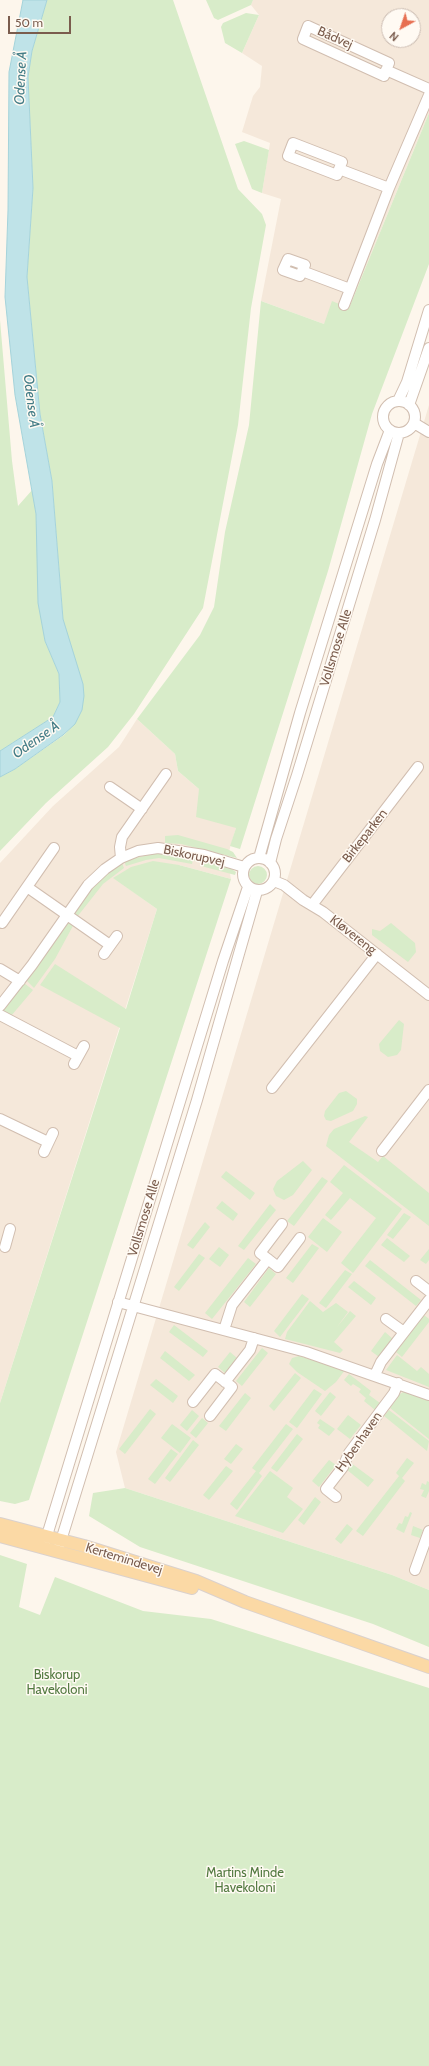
<!DOCTYPE html>
<meta charset="utf-8">
<style>
body{margin:0}
#map{position:relative;width:429px;height:2066px;overflow:hidden;background:#fdf6ec;font-family:Cabin,sans-serif}
canvas{display:block}
.north{position:absolute;left:381px;top:8px;width:40px;height:40px;box-sizing:border-box;background:#fffaf3;border:1px solid #cabbb1;border-radius:50%;rotate:220deg;font-size:11px;font-weight:700;line-height:16px;text-align:center;color:#7a5c4d}
.north::after{content:'';display:block;margin:auto;width:14px;height:18px;background:#e76f51;clip-path:polygon(50% 0,100% 100%,50% 72%,0 100%)}
.scale{position:absolute;left:8px;top:16px;width:63px;height:18px;box-sizing:border-box;border:2px solid #7a5c4d;border-top:0;padding-left:5px;font-size:12px;line-height:14px;white-space:nowrap;color:#7a5c4d;-webkit-text-stroke:3px #fffaf3;paint-order:stroke}
</style>
<div id="map">
<canvas width="429" height="2066"></canvas>
<div class="north">N</div>
<div class="scale">50 m</div>
</div>
<script>
const context = document.querySelector('canvas').getContext('2d');
context.lineJoin = 'round';
function fillPath(path, color) { context.fillStyle = color; context.fill(path, 'evenodd'); }
const toPath = rows => new Path2D(rows.map(r => 'M' + r).join(''));
function strokePath(path, color, width, dash) { context.strokeStyle = color; context.lineWidth = width; context.lineCap = dash ? 'butt' : 'round'; context.setLineDash(dash || []); context.stroke(path); }
function label(font, color, halo, rows, align = 'center') {
  context.font = font + ' Cabin,sans-serif'; context.lineWidth = 3; context.setLineDash([]); context.textBaseline = 'middle'; context.strokeStyle = halo; context.fillStyle = color; for (const [text, x, y, turn = 0] of rows) {
    context.save(); context.translate(x, y); context.rotate((+turn || 0) * Math.PI / 180); context.textAlign = isNaN(turn) ? turn : align; if (halo) context.strokeText(text, 0, 0); context.fillText(text, 0, 0); context.restore();
  }
}
const residential = toPath([
 [253,0,429,0,429,113,349,308,324,324,261,301,281,199,262,193,270,143,242,132,253,96,260,87,262,66,242,53,259,15,251,5],
 [389,16,413,16,413,40,389,40],
 [429,405,429,1590,392,1575,125,1488,116,1452],
 [137,719,175,754,178,771,199,789,236,828,227,858,231,879,179,865,114,878,157,909,0,1403,0,863,53,806,119,747]
]);
const green = toPath([
 [47,0,173,0,238,189,262,214,266,225,251,308,238,425,203,608,134,714,108,747,46,803,0,851,0,777,15,769,64,735,73,725,63,619,52,481,40,414,27,277,33,188,28,77,32,51],
 [206,0,253,0,251,5,218,20,214,18],
 [246,13,259,15,242,53,225,43,221,27,223,23],
 [429,113,429,264,372,414,328,571,240,849,230,846,236,828,196,817,199,789,178,771,175,754,137,719,200,635,214,607,225,532,249,425,261,301,324,324,332,301,349,308],
 [244,141,269,150,262,193,252,189,235,144],
 [0,320,12,461,18,506,33,489,36,514,45,641,59,674,60,702,53,717,0,751],
 [178,835,227,849,233,852,237,858,181,844,165,843,165,836],
 [152,854,174,854,230,868,236,872,235,875,201,866,202,863,193,860,192,864,159,858,146,860,126,866,124,861],
 [153,861,179,865,231,879,29,1500,15,1504,0,1501,0,1403,120,1028,40,985,55,964,126,1009,157,909,113,878,131,867],
 [122,863,124,868,103,884,77,917,75,915,74,912,87,892,109,871],
 '249 875a9 9 0 1 1 18 0a9 9 0 1 1-18 0Z',
 [66,922,71,922,74,924,55,959,34,988,26,980],
 [391,923,415,943,416,952,408,962,372,935,372,929,380,931],
 [24,983,33,990,11,1016,3,1012,3,1008],
 [399,1020,404,1024,401,1050,397,1055,388,1057,380,1051,379,1044],
 [346,1091,357,1099,357,1104,353,1111,331,1121,326,1120,324,1116,325,1111,339,1093],
 [365,1116,368,1117,349,1142,378,1162,383,1156,429,1193,429,1226,326,1146,329,1135,334,1129],
 [303,1161,312,1170,293,1195,284,1200,276,1196,273,1189,277,1181],
 [344,1165,402,1209,353,1273,341,1263,376,1218,350,1198,331,1220,325,1215,343,1193,330,1182],
 [226,1171,255,1193,250,1200,221,1177],
 [322,1177,328,1181,294,1226,287,1221],
 [222,1201,238,1214,233,1221,216,1208],
 [270,1204,276,1210,244,1250,238,1246],
 [404,1213,411,1217,393,1239,387,1235],
 [323,1218,342,1232,327,1252,308,1237],
 [205,1222,210,1227,193,1249,187,1245],
 [387,1238,410,1256,404,1262,381,1245],
 [312,1244,319,1248,293,1283,286,1278],
 [219,1247,229,1255,220,1267,209,1259],
 [429,1249,429,1260,426,1264,420,1260],
 [199,1254,205,1258,179,1291,174,1287],
 [248,1258,256,1264,212,1319,205,1313],
 [370,1260,421,1300,416,1306,365,1266],
 [269,1268,276,1274,250,1307,244,1302],
 [345,1270,352,1274,326,1308,319,1303],
 [354,1281,376,1298,371,1305,348,1287],
 [302,1294,309,1299,280,1337,274,1331],
 [310,1301,323,1312,336,1303,348,1312,337,1327,350,1311,356,1316,334,1342,343,1350,340,1353,285,1339,287,1332],
 [424,1315,429,1319,429,1322,402,1357,396,1352],
 [174,1325,208,1351,203,1357,169,1332],
 [385,1332,393,1339,379,1357,371,1351],
 [262,1348,268,1353,242,1386,236,1381],
 [165,1351,195,1375,189,1381,160,1358],
 [230,1352,237,1358,225,1373,218,1367],
 [397,1355,417,1371,421,1367,429,1374,429,1387,386,1370],
 [299,1356,345,1370,336,1382,325,1391,297,1372,289,1364,292,1358],
 [295,1373,301,1378,274,1411,269,1406],
 [349,1374,371,1391,369,1395,380,1403,375,1410,364,1401,366,1398,359,1392,361,1389,353,1384,351,1386,344,1380],
 [156,1379,178,1396,173,1403,150,1385],
 [314,1389,322,1394,297,1428,289,1422],
 [405,1391,429,1401,429,1439,390,1408,400,1394],
 [330,1392,336,1397,321,1416,315,1411],
 [245,1393,251,1398,226,1431,219,1426],
 [150,1409,156,1414,125,1454,119,1449],
 [192,1410,199,1416,187,1431,180,1425],
 [389,1410,429,1441,427,1451,384,1416],
 [348,1415,361,1425,350,1439,337,1429],
 [202,1418,208,1423,196,1438,190,1433],
 [320,1419,335,1429,329,1436,318,1428,320,1425,317,1423],
 [172,1424,191,1438,180,1453,161,1438],
 [286,1424,293,1429,259,1473,262,1476,237,1510,230,1504,256,1471,252,1468],
 [297,1434,303,1439,277,1472,271,1468],
 [193,1440,199,1445,170,1482,165,1478],
 [236,1444,243,1449,231,1464,224,1459],
 [171,1449,178,1454,155,1484,148,1479],
 [407,1458,414,1463,402,1478,405,1481,363,1536,356,1531,399,1476,396,1473],
 [329,1460,336,1465,319,1487,312,1481],
 [351,1463,374,1480,368,1487,346,1469],
 [226,1466,233,1471,209,1500,203,1495],
 [270,1471,293,1488,287,1497,303,1509,283,1533,235,1516],
 [427,1481,429,1482,429,1491,426,1498,421,1496,424,1490,420,1489,422,1483,426,1485],
 [125,1488,392,1575,429,1590,429,1647,373,1624,140,1547,89,1516,93,1493],
 [315,1497,321,1502,304,1525,298,1520],
 [410,1512,412,1513,404,1533,396,1529,399,1523,402,1524,405,1516,408,1517],
 [347,1524,353,1529,341,1544,335,1539],
 [413,1526,423,1530,420,1538,411,1535],
 [0,1555,27,1564,19,1607,40,1615,55,1577,143,1611,211,1619,429,1688,429,2066,0,2066]
]);
const water = toPath([
 [23,0,47,0,32,51,28,77,33,188,27,277,40,414,52,481,63,619,83,684,84,696,82,710,75,724,63,735,15,769,0,777,0,751,53,717,60,702,59,674,45,641,38,603,36,514,15,395,5,297,8,210,9,72,23,0]
]);
const minor = toPath([
 [308,26,389,63,384,76,303,39,308,26],
 [386,70,429,89],
 [339,169,342,162,293,143,288,156,337,175,339,169,389,188],
 [302,271,305,265,288,259,283,270,300,276,302,271,350,289],
 [344,305,389,188,429,95],
 [398,401,407,382,429,310],
 '383 417a16 16 0 1 1 32 0a16 16 0 1 1-32 0Z',
 [409,405,429,348],
 [414,423,429,432],
 [110,787,142,809],
 '243 874a16 16 0 1 1 32 0a16 16 0 1 1-32 0Z',
 [121,858,120,847,122,837,166,774],
 [259,858,300,713,377,464,390,430],
 [270,863,276,839,297,775,375,520,399,433],
 [274,881,284,885,303,900,323,912,429,995],
 [27,887,110,945],
 [312,905,418,767],
 [2,923,54,848],
 [104,954,117,936],
 [0,969,20,981],
 [0,1006,32,965,88,885,105,869,121,858,138,851,158,848,204,855,244,867],
 [0,1015,78,1056],
 [74,1064,84,1046],
 [272,1088,377,954],
 [0,1119,48,1142],
 [382,1151,429,1090],
 [44,1152,53,1133],
 [282,1224,260,1253,278,1267,300,1238],
 [5,1247,10,1229],
 [416,1281,429,1291],
 [118,1302,306,1352,429,1395],
 [386,1319,404,1332],
 [224,1330,232,1305,268,1259],
 [375,1375,381,1362,429,1300],
 [225,1382,250,1350,254,1338],
 [193,1402,215,1374,232,1387,210,1416],
 [336,1497,326,1489,343,1467,349,1453,394,1393,398,1383],
 [45,1542,223,961,248,887],
 [59,1547,197,1100,257,891],
 [415,1570,429,1531]
]);
const major = toPath([
 [0,1524,84,1546,196,1581,245,1602,429,1667],
 [0,1536,192,1588]
]);
const streetNames = [
 ["Bådvej",335,38,24],
 ["Vollsmose Alle",336,648,-73],
 ["Birkeparken",365,836,-52],
 ["Biskorupvej",194,856,12],
 ["Kløvereng",353,935,38],
 ["Vollsmose Alle",144,1218,-73],
 ["Hybenhaven",359,1442,-55],
 ["Kertemindevej",124,1559,17]
];
const parkNames = [
 ["Biskorup",57,1675],
 ["Havekoloni",57,1690],
 ["Martins Minde",245,1873],
 ["Havekoloni",245,1888]
];
const waterNames = [
 ["Odense Å",21,78,-87],
 ["Odense Å",31,401,83],
 ["Odense Å",36,740,-35]
];
fillPath(residential, '#f5e8da');
fillPath(green, '#d8ecc9');
fillPath(water, '#bfe3e8');
strokePath(water, '#a5d3da', 1);
strokePath(minor, '#d1beb0', 12);
strokePath(major, '#dad1cd', 14);
strokePath(minor, '#fff', 10);
strokePath(major, '#fbd9a5', 12);
label('13px', '#7a5c4d', '#fffaf3', streetNames);
label('13px', '#537a41', '#fffaf3', parkNames);
label('italic 14px', '#437c86', '#fffaf3', waterNames);
</script>
